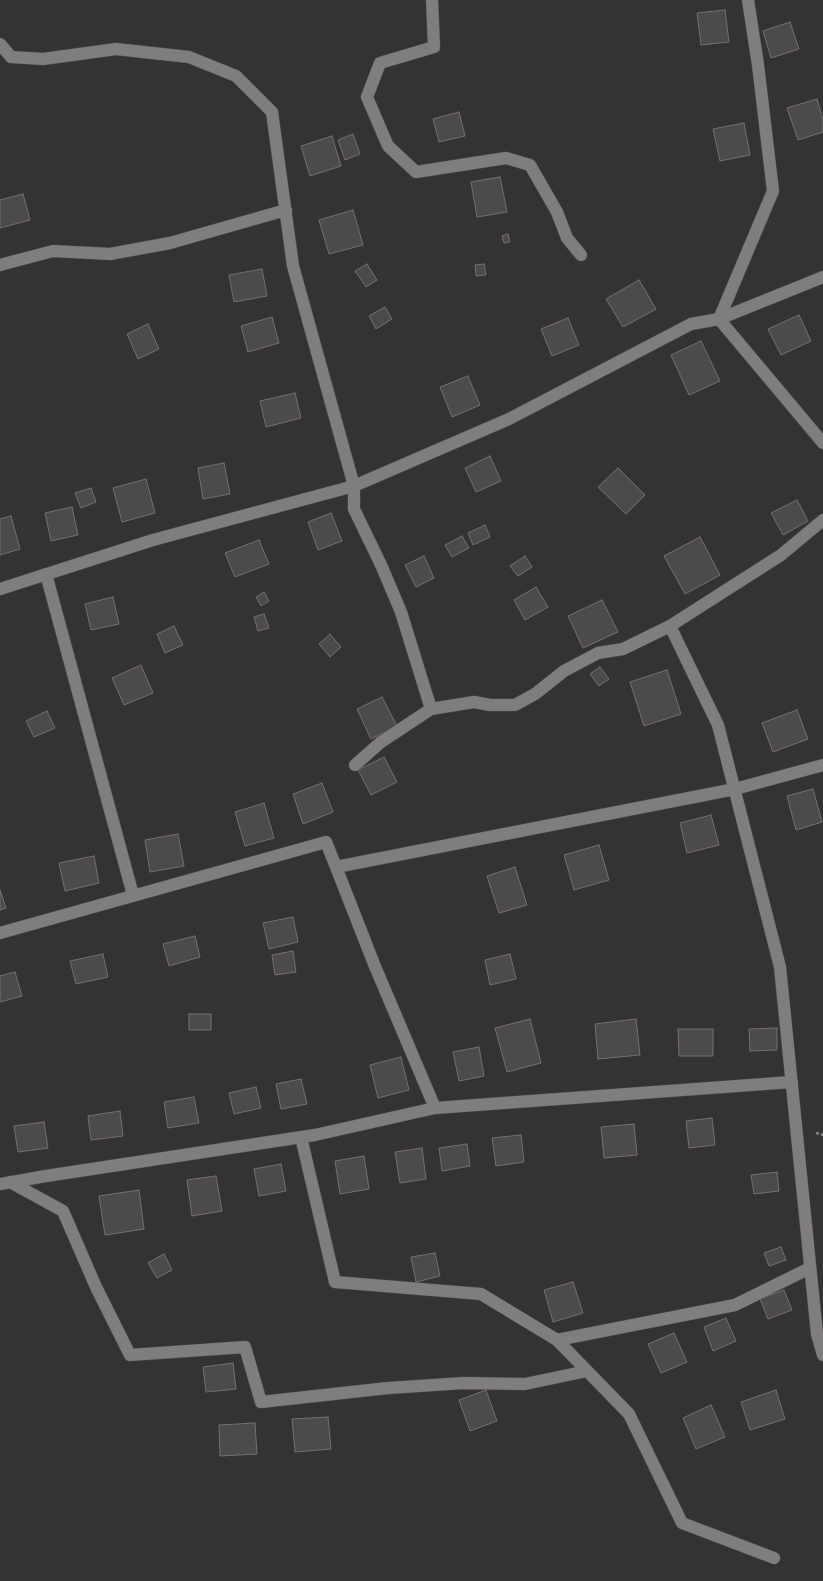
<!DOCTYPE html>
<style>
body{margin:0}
canvas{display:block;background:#343233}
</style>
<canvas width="823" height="1581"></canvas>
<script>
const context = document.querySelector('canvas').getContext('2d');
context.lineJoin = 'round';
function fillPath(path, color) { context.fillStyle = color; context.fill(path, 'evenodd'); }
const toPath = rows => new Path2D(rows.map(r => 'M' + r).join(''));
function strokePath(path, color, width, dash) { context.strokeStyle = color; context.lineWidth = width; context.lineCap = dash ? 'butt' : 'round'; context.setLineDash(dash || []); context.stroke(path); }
const building = toPath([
 [725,10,729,42,701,45,697,13,725,10],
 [790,22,799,49,771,58,763,31,790,22],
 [817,99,823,120,823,132,798,140,787,108,817,99],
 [459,112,465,136,439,142,433,119,459,112],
 [744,123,750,155,720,161,713,129,744,123],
 [353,134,360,154,345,160,338,140,353,134],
 [332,136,341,166,310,176,301,146,332,136],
 [500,177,507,212,477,217,471,182,500,177],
 [23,194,30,220,0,228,0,200,23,194],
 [353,210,363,245,329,254,319,220,353,210],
 [508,234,510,242,504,243,502,236,508,234],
 [367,264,377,280,366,287,355,271,367,264],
 [484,264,486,275,476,276,475,265,484,264],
 [262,269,267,296,234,302,229,275,262,269],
 [639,280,656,309,623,327,606,299,639,280],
 [385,307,392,319,376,329,369,316,385,307],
 [799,315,811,341,781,355,768,329,799,315],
 [272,317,279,343,248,352,241,326,272,317],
 [568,318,579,345,552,356,541,329,568,318],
 [148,324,159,349,138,359,127,334,148,324],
 [701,341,720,381,689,395,671,355,701,341],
 [468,376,480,405,452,417,440,387,468,376],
 [295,393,301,418,266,427,260,401,295,393],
 [490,456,501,481,476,492,465,468,490,456],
 [224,463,230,494,203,499,198,468,224,463],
 [618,468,645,495,626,514,598,487,618,468],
 [146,479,155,513,122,522,113,488,146,479],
 [91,488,96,502,81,508,75,493,91,488],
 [797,500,808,521,783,535,771,513,797,500],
 [72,507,78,535,51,541,45,513,72,507],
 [331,513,342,541,318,550,308,522,331,513],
 [11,516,20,549,0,555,0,519,11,516],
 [485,525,490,537,473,545,468,533,485,525],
 [462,536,469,548,452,557,445,545,462,536],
 [700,537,720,575,685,594,664,556,700,537],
 [259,540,269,564,235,577,225,553,259,540],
 [424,556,434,578,416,587,405,565,424,556],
 [525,556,532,567,518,576,510,566,525,556],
 [536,587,548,607,525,620,514,600,536,587],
 [264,592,269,601,261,606,256,597,264,592],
 [113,597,119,624,91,630,85,604,113,597],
 [602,600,618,632,583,648,568,616,602,600],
 [264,614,269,628,258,631,254,617,264,614],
 [174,626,183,645,165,653,157,634,174,626],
 [330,634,341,647,330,657,319,644,330,634],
 [141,665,153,693,124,705,112,678,141,665],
 [600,667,609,679,599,686,590,674,600,667],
 [667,670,681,714,644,726,630,682,667,670],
 [382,697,397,726,371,739,357,709,382,697],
 [797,710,808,739,773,752,762,723,797,710],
 [47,711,55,728,34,737,26,721,47,711],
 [384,757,397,782,371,795,358,770,384,757],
 [322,783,333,812,303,824,293,794,322,783],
 [813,789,822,822,796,830,787,796,813,789],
 [264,803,274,838,245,846,235,812,264,803],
 [711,815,719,845,687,853,680,823,711,815],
 [178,834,184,866,150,872,145,840,178,834],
 [599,845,609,880,574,890,564,855,599,845],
 [94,856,99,883,65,891,59,863,94,856],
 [515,867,527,905,499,913,487,876,515,867],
 [0,890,6,908,0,910,0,890],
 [293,917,298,942,269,949,263,923,293,917],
 [195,936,200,957,169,966,163,944,195,936],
 [293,951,296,972,275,975,272,955,293,951],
 [103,954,108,977,76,984,70,961,103,954],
 [510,954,516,979,490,985,485,960,510,954],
 [15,972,22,996,0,1002,0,976,15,972],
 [189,1014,211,1014,211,1030,189,1030,189,1014],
 [530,1019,541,1063,507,1072,495,1028,530,1019],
 [636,1019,640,1055,598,1059,595,1024,636,1019],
 [777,1028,777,1050,750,1051,749,1029,777,1028],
 [678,1029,713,1029,713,1056,679,1056,678,1029],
 [479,1047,484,1076,459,1081,453,1052,479,1047],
 [401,1057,409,1090,378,1098,370,1065,401,1057],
 [301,1079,307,1104,281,1109,276,1084,301,1079],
 [256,1087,261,1108,234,1114,229,1093,256,1087],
 [194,1097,199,1123,168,1128,164,1102,194,1097],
 [120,1111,123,1136,91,1140,88,1116,120,1111],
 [712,1118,715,1145,689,1148,686,1121,712,1118],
 [44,1122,48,1148,18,1152,14,1126,44,1122],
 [634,1124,637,1155,604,1158,601,1127,634,1124],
 [521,1135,524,1162,496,1166,492,1138,521,1135],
 [467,1144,470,1166,442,1171,439,1148,467,1144],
 [422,1148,426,1179,400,1183,395,1152,422,1148],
 [364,1156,369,1189,340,1194,335,1161,364,1156],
 [281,1164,286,1191,259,1196,254,1169,281,1164],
 [777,1172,779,1191,754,1194,751,1175,777,1172],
 [216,1176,222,1211,192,1216,187,1180,216,1176],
 [139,1190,144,1229,105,1235,99,1196,139,1190],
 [781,1247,786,1260,769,1266,764,1253,781,1247],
 [435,1253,440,1276,416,1282,411,1257,435,1253],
 [164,1254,172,1270,157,1278,148,1263,164,1254],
 [573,1282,583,1313,553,1322,544,1290,573,1282],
 [784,1290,792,1310,768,1319,760,1299,784,1290],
 [726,1318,736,1341,713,1351,704,1327,726,1318],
 [674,1333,687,1362,661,1373,648,1344,674,1333],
 [233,1363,236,1389,206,1392,203,1367,233,1363],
 [486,1390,497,1421,470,1431,459,1400,486,1390],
 [776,1390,785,1419,750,1430,741,1402,776,1390],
 [711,1405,725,1437,696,1449,683,1418,711,1405],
 [328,1417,331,1449,295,1452,292,1419,328,1417],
 [255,1423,257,1454,220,1456,219,1425,255,1423]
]);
const path = toPath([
 [816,1133,823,1135]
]);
const minor = toPath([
 [432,0,434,47,380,63,367,97,388,146,416,172,506,158,530,165,557,212,567,238,581,255],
 [0,44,11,57,43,59,116,49,189,57,236,76,272,112,293,266,354,486,354,509,382,567,401,612,431,709],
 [0,265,53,251,110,254,170,243,286,210],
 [719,319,773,191,758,65,748,0],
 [719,319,823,443],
 [46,574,133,895],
 [0,589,153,540,354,486,509,419,691,324,719,319,823,277],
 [670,626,718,725,780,967,817,1334,823,1355],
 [355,765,381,742,431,709,474,702,490,705,515,705,535,694,564,671,598,653,623,649,670,626,781,555,823,520],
 [336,867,374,964,435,1108],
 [0,933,326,842,336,867,735,789,823,765],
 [301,1137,335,1282,481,1294,557,1340],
 [10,1182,63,1211,96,1287,130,1355,245,1347,261,1402,388,1388,464,1383,525,1384,587,1371],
 [0,1184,46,1176,315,1135,435,1108,792,1082],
 [774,1558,682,1523,629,1414,557,1340,735,1305,810,1268]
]);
fillPath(building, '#4d4a4a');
strokePath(building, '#747070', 1);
strokePath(minor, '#504d4f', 13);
strokePath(path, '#878586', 2.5, [3, 2]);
strokePath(minor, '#807d7f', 12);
</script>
